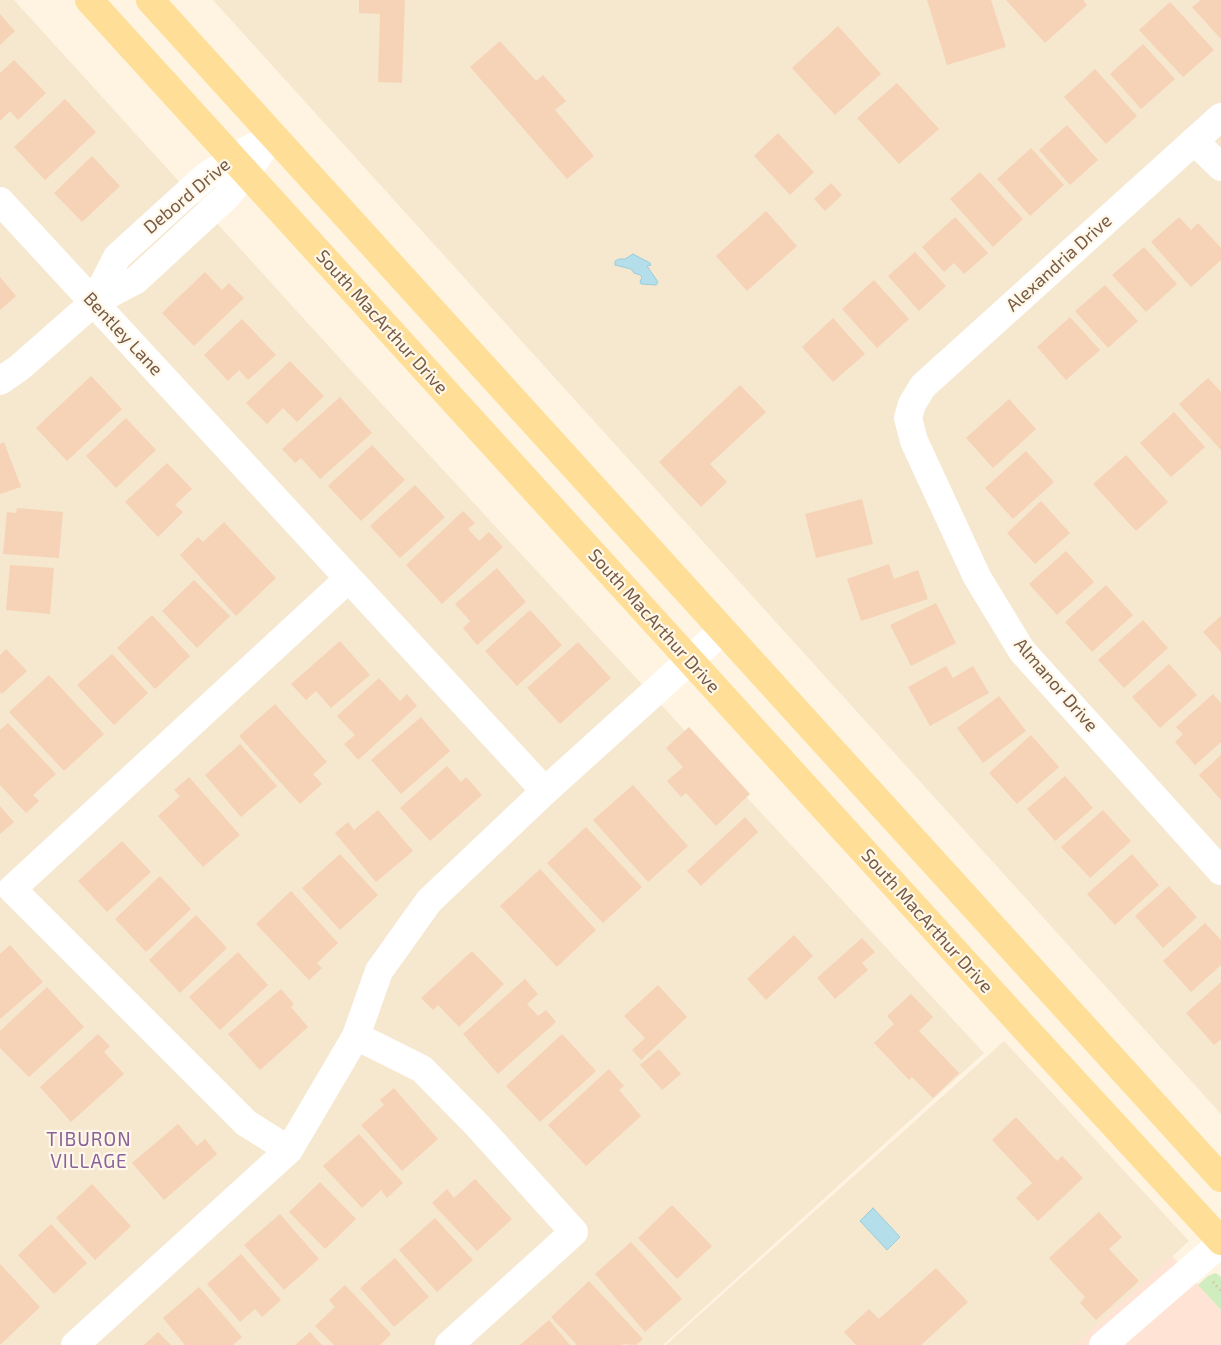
<!DOCTYPE html>
<style>
body{margin:0}
canvas{display:block;background:#fef4e1}
</style>
<canvas width="1221" height="1345"></canvas>
<script>
const context = document.querySelector('canvas').getContext('2d');
context.lineJoin = 'round';
function fillPath(path, color) { context.fillStyle = color; context.fill(path, 'evenodd'); }
const toPath = rows => new Path2D(rows.map(r => 'M' + r).join(''));
function strokePath(path, color, width, dash) { context.strokeStyle = color; context.lineWidth = width; context.lineCap = dash ? 'butt' : 'round'; context.setLineDash(dash || []); context.stroke(path); }
function label(font, color, halo, rows, align = 'center') {
  context.font = font + ' "Exo 2",sans-serif'; context.lineWidth = 4.5; context.setLineDash([]); context.textBaseline = 'middle'; context.strokeStyle = halo; context.fillStyle = color; for (const [text, x, y, turn = 0] of rows) {
    context.save(); context.translate(x, y); context.rotate((+turn || 0) * Math.PI / 180); context.textAlign = isNaN(turn) ? turn : align; if (halo) context.strokeText(text, 0, 0); context.fillText(text, 0, 0); context.restore();
  }
}
const residential = toPath([
 [0,0,14,0,355,375,984,1053,663,1345,0,1345],
 [213,0,1221,0,1221,1114],
 [1004,1041,1189,1241,1075,1345,666,1345]
]);
const commercial = toPath([
 [1172,1256,1221,1310,1221,1345,1075,1345]
]);
const green = toPath([
 [1216,1273,1221,1277,1221,1310,1198,1285,1208,1276]
]);
const water = toPath([
 [633,254,650,263,651,265,647,266,658,282,656,285,641,284,640,282,642,277,640,275,634,273,631,269,615,265,615,261,619,259,625,259,633,254],
 [873,1208,900,1237,887,1250,860,1221,873,1208]
]);
const building = toPath([
 [359,0,405,0,402,83,378,82,380,14,359,13],
 [927,0,991,0,1006,47,947,65],
 [1006,0,1083,0,1087,5,1045,43],
 [1201,0,1221,0,1221,39,1192,7],
 [1170,2,1214,50,1183,77,1139,30],
 [0,14,15,31,0,45],
 [838,26,881,74,835,115,792,68],
 [500,41,536,81,543,75,566,101,555,110,594,156,567,179,470,67],
 [1143,44,1175,79,1141,109,1110,74],
 [14,60,46,93,18,120,10,111,0,121,0,73],
 [1095,69,1137,116,1106,144,1064,97],
 [897,83,939,129,899,164,857,118],
 [65,99,96,132,45,180,14,147],
 [1067,125,1098,160,1070,185,1039,150],
 [778,133,814,172,790,195,754,156],
 [1031,148,1064,185,1030,216,997,179],
 [92,156,120,186,82,222,54,193],
 [980,172,1023,219,993,247,950,199],
 [831,183,842,195,825,211,814,199],
 [766,211,797,246,747,291,716,256],
 [955,217,988,253,964,274,954,263,944,272,922,247],
 [1179,217,1191,230,1198,223,1221,248,1221,260,1191,287,1151,242],
 [1144,247,1177,284,1146,312,1112,275],
 [915,252,946,286,919,311,888,276],
 [205,272,222,290,229,283,244,298,194,346,162,313],
 [0,277,16,296,0,310],
 [874,280,909,319,877,348,842,309],
 [1105,285,1138,321,1108,348,1075,311],
 [1070,317,1100,350,1066,380,1037,347],
 [833,318,865,354,833,382,802,347],
 [242,319,276,355,248,380,239,370,228,381,204,355],
 [290,361,324,396,297,422,283,408,267,424,246,403],
 [91,376,122,409,67,461,36,428],
 [1208,378,1221,392,1221,450,1179,404],
 [740,385,766,412,710,464,727,482,701,507,659,462],
 [340,397,372,433,320,479,301,458,295,463,282,449],
 [1009,399,1036,429,993,468,966,438],
 [1174,412,1205,447,1171,477,1140,443],
 [126,418,156,450,116,488,86,456],
 [4,442,21,487,0,494,0,444],
 [372,445,405,480,361,521,328,486],
 [1026,451,1054,482,1013,519,985,488],
 [1126,455,1168,502,1136,531,1093,484],
 [167,463,192,489,175,505,183,512,158,537,125,502],
 [415,485,445,517,400,558,370,526],
 [862,499,873,544,816,558,805,514],
 [1041,501,1070,533,1035,564,1007,533],
 [17,508,63,512,59,558,3,554,7,512,16,513],
 [463,511,475,523,468,529,479,541,489,532,503,547,442,604,406,565],
 [224,522,276,578,236,616,180,555,198,537,203,542],
 [1066,551,1094,582,1057,615,1029,584],
 [889,564,894,579,918,570,928,599,861,621,847,579],
 [10,565,54,568,50,614,6,610],
 [497,568,526,602,477,645,463,628,470,621,455,604],
 [194,580,230,616,197,648,162,611],
 [1106,585,1133,615,1092,652,1065,622],
 [936,603,956,643,911,666,890,625],
 [530,610,562,645,517,686,485,651],
 [152,615,190,656,155,689,117,648],
 [1221,616,1221,652,1203,632],
 [1143,620,1168,648,1124,688,1098,660],
 [340,641,370,675,331,708,316,691,306,700,291,684],
 [578,642,611,678,560,724,527,688],
 [6,649,27,671,2,694,0,692,0,655],
 [112,654,148,693,114,725,77,685],
 [1169,664,1197,695,1160,728,1132,697],
 [946,666,953,678,973,666,989,693,930,726,908,687],
 [49,675,104,734,64,771,9,712],
 [379,678,400,701,407,694,417,706,358,760,344,744,355,735,337,716],
 [1213,694,1221,703,1221,742,1195,765,1175,742,1183,734,1176,727],
 [999,696,1026,731,983,763,957,728],
 [275,704,327,762,313,774,322,784,300,804,239,736],
 [421,717,450,751,401,794,371,760],
 [8,723,56,774,33,795,39,801,26,813,0,785,0,730],
 [689,727,750,794,716,826,686,793,681,797,667,781,683,767,666,748],
 [1031,735,1059,767,1017,804,989,773],
 [240,744,277,786,241,817,205,775],
 [1221,755,1221,800,1199,775],
 [447,766,461,782,466,777,482,795,430,841,400,808],
 [1065,776,1093,808,1055,841,1027,809],
 [189,777,240,835,203,867,158,816,180,796,174,790],
 [633,785,688,846,648,882,593,820],
 [0,806,14,822,0,834],
 [378,810,413,851,376,882,335,833,348,822,354,830],
 [1103,810,1131,841,1090,878,1061,847],
 [745,817,758,832,701,886,687,871],
 [586,827,642,887,603,923,547,863],
 [122,841,151,872,107,912,78,881],
 [340,854,378,895,340,930,302,888],
 [1132,854,1159,885,1115,925,1087,894],
 [540,869,596,930,557,967,500,906],
 [160,876,191,909,146,952,115,919],
 [1169,886,1197,917,1163,948,1135,916],
 [291,891,338,943,317,963,322,968,309,980,256,924],
 [196,915,227,948,180,993,149,960],
 [1205,923,1221,940,1221,965,1191,992,1163,961],
 [794,935,813,956,766,1000,747,979],
 [862,938,875,952,862,963,868,970,835,999,817,978],
 [10,945,43,982,0,1019,0,954],
 [472,951,504,984,459,1027,438,1005,433,1010,421,998],
 [238,952,268,985,220,1030,189,997],
 [525,979,538,994,527,1004,538,1016,546,1010,556,1022,498,1074,463,1034],
 [1221,982,1221,1039,1214,1045,1186,1013],
 [658,985,687,1017,641,1060,632,1050,645,1038,624,1016],
 [47,987,84,1027,29,1077,0,1048,0,1031],
 [281,989,294,1004,291,1007,308,1027,260,1070,228,1034],
 [911,994,933,1017,919,1031,959,1073,933,1098,912,1077,909,1080,874,1043,894,1024,887,1016],
 [98,1034,110,1046,104,1052,124,1074,71,1122,40,1087],
 [562,1034,596,1071,540,1122,506,1086],
 [659,1049,681,1074,662,1090,640,1065],
 [609,1069,624,1086,619,1090,641,1116,586,1166,548,1125],
 [394,1088,438,1139,402,1171,361,1125,384,1105,380,1100],
 [1016,1117,1057,1161,1062,1156,1083,1178,1038,1221,1016,1198,1032,1183,992,1140],
 [178,1124,197,1146,205,1139,217,1154,164,1200,132,1163],
 [359,1134,403,1183,387,1198,381,1190,362,1208,323,1166],
 [475,1179,512,1219,477,1251,432,1203,447,1189,454,1198],
 [320,1182,356,1219,325,1249,289,1212],
 [92,1184,131,1226,95,1260,56,1218],
 [672,1205,712,1246,677,1279,638,1238],
 [1099,1212,1122,1237,1109,1249,1139,1281,1096,1320,1080,1303,1085,1297,1049,1258],
 [280,1214,319,1259,284,1290,244,1245],
 [435,1218,473,1260,437,1292,399,1250],
 [51,1224,87,1263,54,1294,18,1255],
 [631,1242,682,1299,645,1332,595,1274],
 [241,1254,281,1300,262,1317,255,1309,240,1322,207,1284],
 [395,1258,429,1297,394,1327,360,1288],
 [0,1264,40,1307,0,1345],
 [936,1268,968,1302,921,1345,856,1345,844,1332,869,1309,879,1319],
 [589,1281,643,1339,636,1345,624,1344,622,1345,577,1345,551,1317],
 [345,1285,391,1334,380,1345,334,1345,315,1326,335,1307,329,1300],
 [199,1287,242,1337,233,1345,185,1345,163,1318],
 [549,1320,570,1345,520,1345],
 [158,1332,171,1345,144,1345],
 [310,1332,322,1345,295,1345]
]);
const path = toPath([
 [1213,1282,1221,1291]
]);
const minor = toPath([
 [1221,117,923,386,912,404,908,418,914,441,977,577,1022,651,1221,871],
 [1194,141,1221,167],
 [0,201,545,791,429,901,379,971,356,1036,422,1069,478,1126,574,1232,449,1345],
 [94,302,117,257,206,176,252,147],
 [0,381,19,368,94,302,136,280,226,197,246,173,273,135],
 [545,791,723,630],
 [289,1150,246,1123,12,889,348,579],
 [75,1345,289,1150,356,1036],
 [1103,1345,1221,1243]
]);
const major = toPath([
 [89,0,1031,1035,1221,1241],
 [150,0,1221,1178]
]);
const streetNames = [
 ["Debord Drive",187,196,-40],
 ["Alexandria Drive",1059,263,-42],
 ["South MacArthur Drive",382,322,48],
 ["Bentley Lane",123,334,47],
 ["South MacArthur Drive",654,621,48],
 ["Almanor Drive",1056,685,49],
 ["South MacArthur Drive",927,921,48]
];
const neighbourhoodNames = [
 ["TIBURON",89,1140],
 ["VILLAGE",89,1162]
];
fillPath(residential, '#f6e7cf');
fillPath(commercial, '#ffe3d4');
fillPath(green, '#cfedbe');
fillPath(water, '#b4dee9');
strokePath(water, '#99cedc', 1);
fillPath(building, '#f6d3b6');
strokePath(path, '#dab699', 3, [1, 4]);
strokePath(minor, '#fff', 28);
strokePath(major, '#ffde97', 28);
label('18px', '#775a46', '#fff8e9', streetNames);
context.letterSpacing = '1px';
label('19px', '#8b619b', '#fff8e9', neighbourhoodNames);
context.letterSpacing = '0px';
</script>
